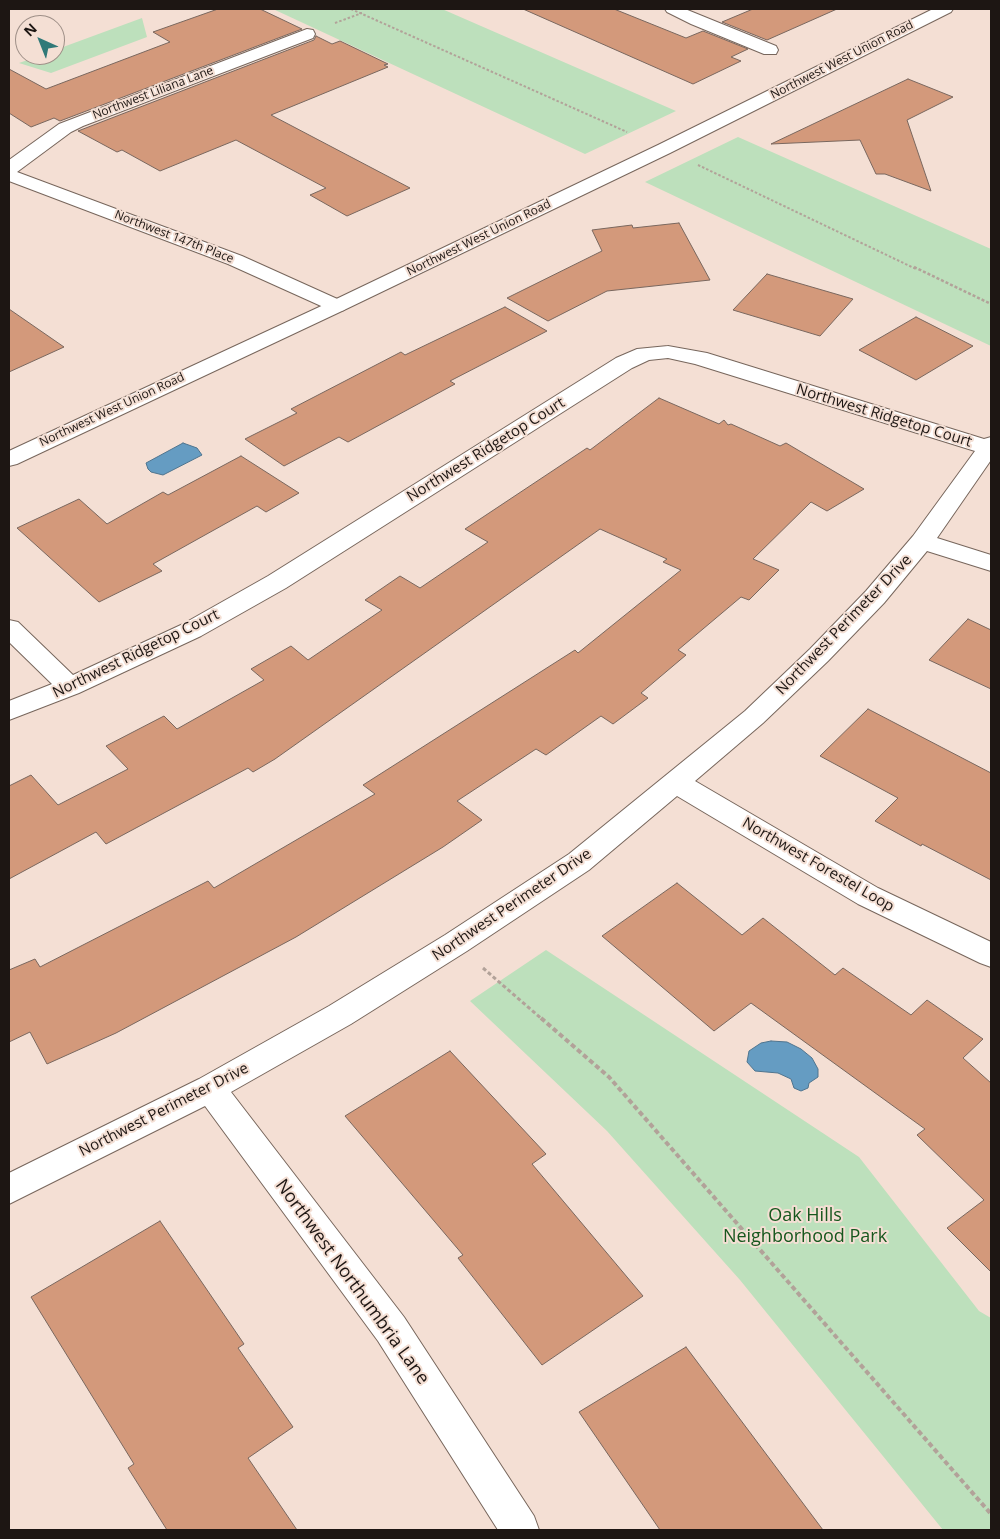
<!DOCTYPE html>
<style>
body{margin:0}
#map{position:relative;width:1000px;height:1539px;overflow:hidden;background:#f4dfd4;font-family:"Open Sans",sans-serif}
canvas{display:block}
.frame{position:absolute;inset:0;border:10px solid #1d1613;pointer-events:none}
.north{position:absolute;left:15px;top:15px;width:50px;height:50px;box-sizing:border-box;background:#f4dfd4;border:1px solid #9e8f87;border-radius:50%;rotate:316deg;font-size:14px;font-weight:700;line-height:20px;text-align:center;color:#1d1613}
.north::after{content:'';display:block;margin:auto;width:18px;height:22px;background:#307978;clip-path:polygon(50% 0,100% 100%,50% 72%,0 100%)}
</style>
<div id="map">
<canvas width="1000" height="1539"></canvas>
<div class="frame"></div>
<div class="north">N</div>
</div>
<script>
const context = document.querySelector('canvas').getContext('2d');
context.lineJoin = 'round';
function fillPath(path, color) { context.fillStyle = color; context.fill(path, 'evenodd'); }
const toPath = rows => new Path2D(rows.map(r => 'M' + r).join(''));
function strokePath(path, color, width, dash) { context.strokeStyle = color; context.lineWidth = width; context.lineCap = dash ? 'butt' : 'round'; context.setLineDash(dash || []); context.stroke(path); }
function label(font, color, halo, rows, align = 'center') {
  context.font = font + ' "Open Sans",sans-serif'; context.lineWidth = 4; context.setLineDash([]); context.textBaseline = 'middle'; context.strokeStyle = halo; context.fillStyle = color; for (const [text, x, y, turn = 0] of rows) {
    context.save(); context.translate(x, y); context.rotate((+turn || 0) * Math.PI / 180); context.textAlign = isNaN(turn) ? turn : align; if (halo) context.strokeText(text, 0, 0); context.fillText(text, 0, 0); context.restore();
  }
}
const green = toPath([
 [273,9,442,9,676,111,585,154],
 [142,18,147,37,51,73,19,63,42,55,55,55,55,50],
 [738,137,991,249,991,346,645,182],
 [546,950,859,1157,979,1311,991,1318,991,1530,943,1530,740,1280,607,1131,470,1001]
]);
const water = toPath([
 [183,443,197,448,202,455,163,475,151,472,148,469,146,463,183,443],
 [771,1041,787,1042,801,1049,812,1058,818,1069,818,1077,809,1083,808,1088,801,1091,794,1088,791,1079,778,1073,755,1071,747,1062,749,1051,761,1043,771,1041]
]);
const building = toPath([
 [218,9,260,9,302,29,60,121,54,118,31,127,9,113,9,69,46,89,170,42,153,32,218,9],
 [523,9,614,9,686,38,703,31,748,49,731,57,741,61,693,84,523,9],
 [753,9,837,9,767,40,722,22,753,9],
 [316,36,332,44,340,41,388,64,384,65,388,67,271,115,410,188,347,216,310,195,326,188,236,140,160,171,122,150,117,152,78,131,314,40,316,36],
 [908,79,953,97,907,120,931,191,885,174,876,174,860,140,771,144,908,79],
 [679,223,710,280,607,291,548,321,507,298,602,251,592,230,632,225,633,228,679,223],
 [767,274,853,299,820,336,733,310,767,274],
 [505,307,547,331,450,381,455,384,348,442,339,437,284,466,245,439,297,413,291,409,401,352,405,355,505,307],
 [9,309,64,347,9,372,9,309],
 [916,317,973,346,916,380,859,350,916,317],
 [659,398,719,424,724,420,728,425,731,424,780,446,786,443,864,489,827,511,811,502,753,559,779,570,749,600,741,597,678,650,686,655,641,693,648,698,613,724,601,716,546,755,536,749,457,801,482,820,443,847,296,937,116,1033,47,1064,30,1032,9,1042,9,970,35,959,40,967,208,881,214,888,375,794,363,785,575,650,578,653,681,570,663,562,667,559,600,529,275,759,253,772,248,768,106,844,96,832,9,879,9,786,31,775,58,805,128,769,106,746,164,716,177,729,264,680,251,669,291,646,308,660,382,610,365,600,400,576,420,588,488,542,465,529,587,448,590,450,659,398],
 [241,456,299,493,266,512,257,506,153,564,162,571,99,602,17,528,79,499,107,524,163,492,168,495,241,456],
 [968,619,991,630,991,689,929,660,968,619],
 [868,709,991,773,991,880,922,844,921,846,875,821,898,798,820,756,868,709],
 [677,883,742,935,763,918,835,975,843,968,911,1015,927,1000,983,1039,963,1058,991,1083,991,1272,947,1228,984,1200,917,1135,925,1129,751,1003,714,1031,602,936,677,883],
 [450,1051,546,1154,532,1164,643,1296,542,1365,458,1258,463,1255,345,1116,450,1051],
 [160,1221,244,1344,238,1348,293,1427,248,1458,297,1530,167,1530,128,1468,134,1464,31,1297,160,1221],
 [686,1347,823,1530,660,1530,579,1412,686,1347]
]);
const pathFar3 = toPath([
 [351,9,627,132],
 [335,23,362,13],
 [698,165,916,269]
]);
const pathFar2 = toPath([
 [914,267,991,304]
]);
const pathFar1 = toPath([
 [483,968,543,1020]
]);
const path = toPath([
 [541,1018,609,1077,991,1514]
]);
const minor = toPath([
 [665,9,685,9,776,46,778,50,776,54,764,54,691,24,667,12,665,9],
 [307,29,313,30,315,34,313,38,83,126,71,132,17,172,242,256,344,302,347,306,344,310,337,312,330,310,228,264,9,181,9,160,59,124,307,29],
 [668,346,707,353,984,439,991,437,991,460,937,538,991,555,991,571,927,551,884,603,828,661,763,723,695,781,878,888,991,942,991,967,980,963,858,904,677,796,589,870,467,951,351,1024,231,1092,404,1317,534,1516,539,1530,498,1530,378,1341,205,1106,9,1204,9,1173,199,1079,329,1006,445,935,569,854,745,711,810,649,866,591,913,536,975,451,695,364,668,358,649,360,632,368,286,588,201,636,79,693,9,720,9,701,52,684,9,642,9,620,18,622,73,675,183,624,268,576,616,358,637,349,668,346]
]);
const tertiary = toPath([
 [933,9,953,9,951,12,670,153,344,310,17,464,9,466,9,451,330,302,658,145,933,9]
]);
const farStreetnames = [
 ["Northwest West Union Road",842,60,-27],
 ["Northwest Liliana Lane",153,93,-21],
 ["Northwest 147th Place",174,237,21],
 ["Northwest West Union Road",479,238,-26],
 ["Northwest West Union Road",112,410,-25]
];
const streetNames = [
 ["Northwest Ridgetop Court",884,416,17],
 ["Northwest Ridgetop Court",486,450,-32],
 ["Northwest Perimeter Drive",844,625,-46],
 ["Northwest Ridgetop Court",136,654,-26],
 ["Northwest Forestel Loop",818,865,30],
 ["Northwest Perimeter Drive",512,905,-34],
 ["Northwest Perimeter Drive",164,1110,-27]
];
const nearParknames = [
 ["Oak Hills",805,1216],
 ["Neighborhood Park",805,1237]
];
const nearStreetnames = [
 ["Northwest Northumbria Lane",352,1282,54]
];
fillPath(green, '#bde0bc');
fillPath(water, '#659cc2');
strokePath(water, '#4f748e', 1);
fillPath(building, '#d3997b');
strokePath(building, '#79675e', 1);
strokePath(minor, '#77665c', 2);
strokePath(tertiary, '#77665c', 2);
strokePath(pathFar3, '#b2a299', 2, [2.5, 2]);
strokePath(pathFar2, '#b2a299', 2.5, [3, 2]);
strokePath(pathFar1, '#b2a299', 3, [4, 2.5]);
strokePath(path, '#b2a299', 4, [5, 3]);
fillPath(minor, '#fff');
fillPath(tertiary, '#fff');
label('12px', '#1d1613', '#f4dfd4', farStreetnames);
label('15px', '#1d1613', '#f4dfd4', streetNames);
label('18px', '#16571d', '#f4dfd4', nearParknames);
label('18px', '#1d1613', '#f4dfd4', nearStreetnames);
</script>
